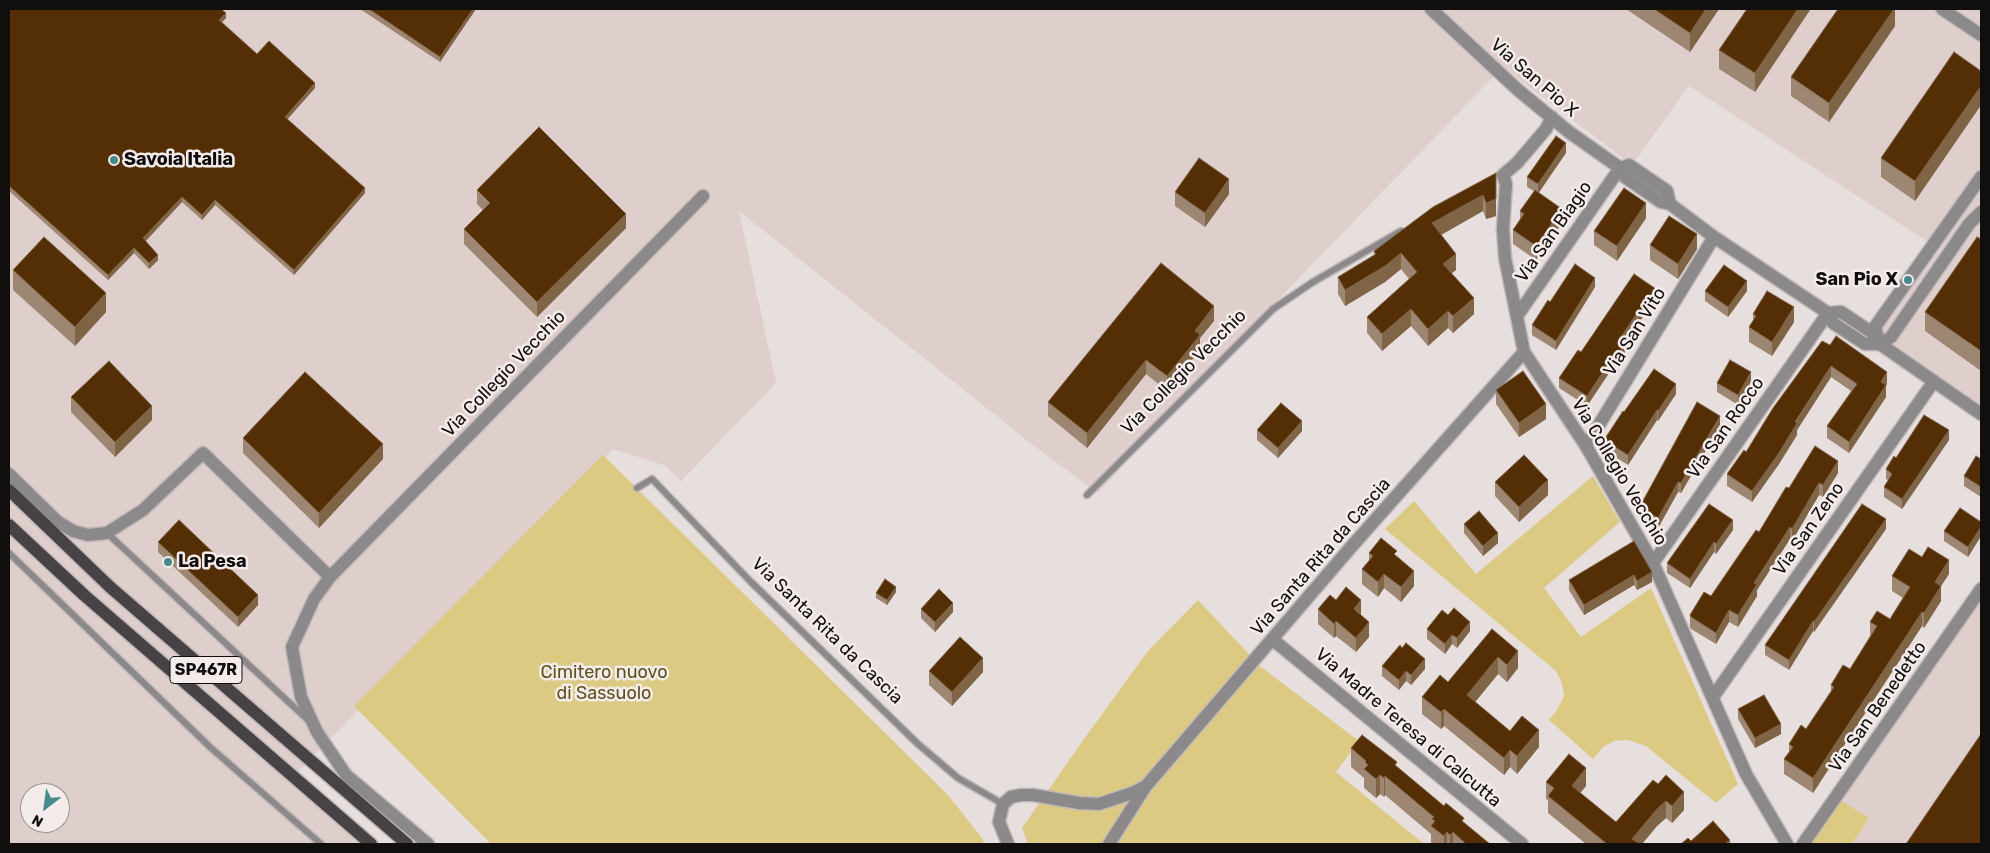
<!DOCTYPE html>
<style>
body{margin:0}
#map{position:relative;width:1990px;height:853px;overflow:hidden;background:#e7dfde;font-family:Rubik,sans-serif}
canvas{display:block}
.frame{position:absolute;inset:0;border:10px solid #110e0e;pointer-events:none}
.north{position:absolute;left:20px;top:783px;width:50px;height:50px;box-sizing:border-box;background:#f4eceb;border:1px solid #999393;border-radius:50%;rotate:210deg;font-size:14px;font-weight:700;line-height:20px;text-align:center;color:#110e0e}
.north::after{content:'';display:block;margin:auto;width:18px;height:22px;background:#438b8c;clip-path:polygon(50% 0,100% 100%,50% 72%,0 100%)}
</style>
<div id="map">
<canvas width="1990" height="853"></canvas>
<div class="frame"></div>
<div class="north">N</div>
</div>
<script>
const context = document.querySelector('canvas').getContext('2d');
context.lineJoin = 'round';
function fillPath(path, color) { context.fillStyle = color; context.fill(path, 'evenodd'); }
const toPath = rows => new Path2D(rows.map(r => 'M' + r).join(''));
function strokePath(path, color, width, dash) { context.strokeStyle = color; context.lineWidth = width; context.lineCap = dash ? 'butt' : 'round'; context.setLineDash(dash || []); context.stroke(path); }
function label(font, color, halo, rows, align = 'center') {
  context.font = font + ' Rubik,sans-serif'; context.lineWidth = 5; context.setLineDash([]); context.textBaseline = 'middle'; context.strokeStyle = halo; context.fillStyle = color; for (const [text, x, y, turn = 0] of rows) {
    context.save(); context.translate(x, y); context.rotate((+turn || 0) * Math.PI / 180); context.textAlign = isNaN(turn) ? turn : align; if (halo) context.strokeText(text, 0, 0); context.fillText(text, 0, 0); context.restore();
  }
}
const built = toPath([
 [9,9,1981,9,1981,405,1879,334,1937,248,1689,86,1632,165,1503,67,1212,368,1098,493,1038,449,739,211,776,383,681,481,666,466,613,449,295,775,371,844,9,844],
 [30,793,60,793,60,823,30,823],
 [1981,588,1981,844,1805,844]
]);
const green = toPath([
 [603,455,948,795,982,838,984,844,491,844,354,706],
 [1593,476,1620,522,1544,588,1581,637,1651,588,1738,784,1716,803,1646,746,1628,740,1614,741,1603,747,1593,759,1549,720,1557,710,1564,696,1562,683,1556,671,1385,529,1414,501,1476,574],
 [1198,600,1261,667,1359,741,1336,772,1424,844,1028,844,1022,828,1084,739,1148,651],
 [1840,800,1869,818,1852,844,1812,844]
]);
const lane = toPath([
 [637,488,652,479,751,582,918,744,958,778,1003,804],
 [1087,495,1273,309,1313,282,1401,231],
 [107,533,308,720],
 [9,553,211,748,321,844]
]);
const street = toPath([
 [1431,9,1518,90,1569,132,1620,168,1625,177,1661,202,1670,204,1714,237,1828,313,1653,563],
 [1942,9,1981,35],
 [1552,117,1546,129,1517,163,1503,175,1506,184,1503,229,1505,258,1524,352,1586,446,1653,563,1746,774,1787,844],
 [1620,168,1629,165,1667,191,1670,204],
 [1981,212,1969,224,1891,337,1880,344,1865,344,1833,323,1828,313,1841,312,1871,332,1880,344,1981,414],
 [1517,316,1620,168],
 [1879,341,1875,327,1981,177],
 [1586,446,1714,237],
 [9,474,58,522,73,531,88,535,107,533,143,510,203,453,330,577,314,599,292,647,301,697,317,732,346,775,428,844],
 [330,577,703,196],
 [1272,639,1522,844],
 [1713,697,1934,381],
 [1008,844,999,822,1003,804,1011,797,1021,795,1033,795,1079,803,1099,804,1132,793,1146,786],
 [1109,844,1146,786,1352,546,1524,352],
 [1803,844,1981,589]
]);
const primary = toPath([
 [9,490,110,587,407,844],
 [9,525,84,595,371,844]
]);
const wall = toPath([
 [9,9,226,18,222,22,257,54,315,88,287,119,365,193,294,275,215,205,202,220,182,202,145,241,158,260,149,269,134,253,108,280,9,191],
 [360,9,476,9,440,62],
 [1626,9,1719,9,1690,52],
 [1810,9,1810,10,1755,92,1719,69,1719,50],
 [1895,9,1895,26,1829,122,1791,96,1791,77],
 [1981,71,1981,105,1915,201,1881,177,1881,158],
 [1566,153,1538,192,1562,223,1536,260,1513,244,1513,230,1520,219,1520,211,1534,191,1527,187,1527,177],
 [1496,173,1496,216,1486,219,1483,211,1441,235,1456,270,1452,273,1474,314,1453,333,1448,328,1428,346,1411,326,1382,351,1367,333,1367,317,1409,279,1401,269,1385,282,1345,306,1338,294,1338,277,1374,255,1374,251],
 [477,190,626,228,537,317,464,244,464,229,483,210,477,204],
 [1175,192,1229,194,1205,227,1175,206],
 [1646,218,1617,261,1594,245,1594,231],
 [1981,239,1981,371,1925,331,1925,312],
 [1650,245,1697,249,1678,279,1650,260],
 [13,270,106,312,75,346,13,290],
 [1595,287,1556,350,1532,335,1532,325,1550,302],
 [1705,291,1747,291,1728,317,1705,301],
 [1656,298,1638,324,1637,322,1623,343,1625,354,1615,368,1613,367,1587,406,1559,388,1559,378,1581,352],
 [1753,314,1794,322,1772,356,1749,342,1749,327,1753,321],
 [1214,321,1200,338,1200,350,1167,391,1146,374,1087,448,1048,416,1048,402],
 [1822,341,1887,384,1886,386,1886,397,1849,453,1827,438,1827,426,1851,391,1831,377,1797,430,1797,435,1779,464,1752,502,1727,486,1727,474,1746,452],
 [1751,382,1738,405,1717,392,1717,383],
 [1496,390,1546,419,1519,437,1496,404],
 [1676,394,1658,421,1657,420,1628,465,1604,450,1604,440,1624,412],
 [71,397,152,420,115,457,71,412],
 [1720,426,1681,493,1678,492,1658,528,1639,518,1639,508],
 [1257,430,1302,431,1278,458,1257,440],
 [243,438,383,459,319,528,243,453],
 [1949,440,1902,509,1884,497,1884,487,1888,480,1886,479,1886,469,1896,458],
 [1981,459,1981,497,1964,486,1964,476],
 [1838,473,1823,497,1819,495,1792,541,1790,539,1757,590,1757,596,1738,627,1729,622,1716,644,1691,629,1690,627,1690,615,1711,596,1759,532,1789,488],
 [1495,482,1548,495,1519,522,1495,496],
 [1981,522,1981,536,1968,557,1944,541,1944,531],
 [1464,524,1498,543,1483,556,1464,533],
 [1886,529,1814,632,1813,631,1789,670,1765,655,1765,645],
 [1733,530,1716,554,1714,552,1690,588,1667,573,1667,563],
 [1634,541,1652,582,1637,590,1634,585,1584,615,1569,590,1569,580],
 [158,542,258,605,238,627,158,552],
 [1369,553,1397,557,1414,586,1401,602,1384,588,1378,597,1362,584,1362,569,1369,561],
 [1949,574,1941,586,1941,601,1924,628,1922,626,1813,793,1784,774,1784,759,1789,753,1789,744,1806,729,1831,692,1831,685,1850,669,1870,636,1870,622,1890,619,1903,598,1892,591,1892,576],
 [896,592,887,605,876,598,876,593],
 [1336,600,1361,615,1369,637,1356,652,1336,636,1334,638,1318,624,1318,609],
 [921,609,953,612,935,632,921,618],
 [1427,629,1470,631,1457,648,1452,644,1445,654,1427,639],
 [1492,629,1518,668,1507,682,1498,674,1475,702,1510,731,1539,747,1517,774,1510,767,1504,775,1444,726,1441,729,1422,714,1422,697,1448,682],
 [1382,666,1425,669,1411,685,1406,681,1399,690,1382,676],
 [929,671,983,672,952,706,929,685],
 [1738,709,1781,734,1755,748,1738,719],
 [1351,748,1397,767,1490,844,1431,844,1431,834,1385,795,1384,797,1380,794,1376,798,1364,788,1364,778,1351,767],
 [1653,780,1684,810,1672,823,1666,818,1657,826,1642,844,1586,844,1548,813,1548,800,1546,799,1546,782,1586,786,1580,793,1616,822]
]);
const shadedWall = toPath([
 [473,9,476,9,440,62,440,57],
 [1706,9,1719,9,1690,52,1690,33],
 [1798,9,1810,9,1810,10,1755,92,1755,73],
 [1894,9,1895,9,1895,26,1829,122,1829,103],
 [226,13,226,18,219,25,219,20],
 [315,83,315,88,285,122,285,117],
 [1981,86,1981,105,1915,201,1915,181],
 [1566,143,1566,153,1538,194,1538,184],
 [1229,179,1229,194,1205,227,1205,213],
 [365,188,365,193,294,275,294,270],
 [1483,195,1483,211,1432,240,1432,223],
 [182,197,182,202,143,244,143,238],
 [1496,199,1496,216,1486,219,1486,203],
 [215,200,215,205,202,220,202,215],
 [1646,203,1646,218,1617,261,1617,246],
 [1562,209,1562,223,1536,260,1536,246],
 [626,214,626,228,537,317,537,302],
 [1697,234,1697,249,1678,279,1678,264],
 [134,248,134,253,108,280,108,275],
 [1401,253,1401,269,1385,282,1345,306,1345,290],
 [1456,254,1456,270,1443,280,1443,264],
 [158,255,158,260,149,269,149,263],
 [1595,278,1595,287,1556,350,1556,341],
 [1747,281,1747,291,1728,317,1728,307],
 [1656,289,1656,298,1638,324,1638,314],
 [106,293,106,312,75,346,75,327],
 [1474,298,1474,314,1453,333,1453,316],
 [1214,306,1214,321,1200,338,1200,350,1167,391,1167,376,1195,331],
 [1794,307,1794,322,1772,356,1772,342],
 [1411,309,1411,326,1382,351,1382,334],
 [1448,311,1448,328,1428,346,1428,329],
 [1637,313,1637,322,1619,349,1619,340],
 [1625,344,1625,354,1615,368,1615,358],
 [1613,357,1613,367,1587,406,1587,396],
 [1146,360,1146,374,1087,448,1087,433],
 [1831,366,1831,377,1797,430,1797,435,1779,464,1752,502,1752,491],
 [1751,372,1751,382,1738,405,1738,395],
 [1887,372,1887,384,1886,386,1886,397,1849,453,1849,442,1881,382],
 [1676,384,1676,394,1658,421,1658,411],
 [1546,404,1546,419,1519,437,1519,423],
 [152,406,152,420,115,457,115,442],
 [1657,410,1657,420,1628,465,1628,455],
 [1720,416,1720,426,1681,493,1681,483],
 [1302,421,1302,431,1278,458,1278,448],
 [1949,430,1949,440,1902,509,1902,499],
 [383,444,383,459,319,528,319,513],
 [1838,461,1838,473,1823,497,1823,485],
 [1548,480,1548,495,1519,522,1519,507],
 [1678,482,1678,492,1658,528,1658,518],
 [1819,483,1819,495,1792,541,1792,529],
 [1886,519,1886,529,1814,632,1814,622],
 [1733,520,1733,530,1716,554,1716,544],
 [1790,527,1790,539,1757,590,1757,596,1738,627,1738,615,1754,583],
 [1981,527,1981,536,1968,557,1968,547],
 [1498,533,1498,543,1483,556,1483,546],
 [1714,542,1714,552,1690,588,1690,579],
 [1949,560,1949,574,1941,586,1941,601,1924,628,1924,613,1935,582],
 [1414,571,1414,586,1401,602,1401,587],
 [1652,572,1652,582,1637,590,1637,581],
 [1384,574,1384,588,1378,597,1378,582],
 [1634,575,1634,585,1584,615,1584,605],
 [896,587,896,592,887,605,887,600],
 [258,595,258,605,238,627,238,617],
 [1361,600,1361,615,1354,609],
 [953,603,953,612,935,632,935,622],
 [1729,610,1729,622,1716,644,1716,633],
 [1922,612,1922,626,1813,793,1813,778],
 [1336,621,1336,636,1334,638,1334,624],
 [1813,621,1813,631,1789,670,1789,660],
 [1369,622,1369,637,1356,652,1356,638],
 [1470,622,1470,631,1457,648,1457,638],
 [1452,635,1452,644,1445,654,1445,644],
 [1518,651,1518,668,1507,682,1507,665],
 [1498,657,1498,674,1467,712,1467,695],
 [983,658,983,672,952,706,952,692],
 [1425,659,1425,669,1411,685,1411,675],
 [1406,671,1406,681,1399,690,1399,680],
 [1444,709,1444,726,1441,729,1441,712],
 [1781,724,1781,734,1755,748,1755,738],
 [1539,730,1539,747,1517,774,1517,756],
 [1510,750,1510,767,1504,775,1504,758],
 [1586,768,1586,786,1572,803,1572,786],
 [1380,775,1380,794,1376,798,1376,779],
 [1385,776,1385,795,1384,797,1384,778],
 [1684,792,1684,810,1672,823,1672,806],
 [1666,801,1666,818,1657,826,1642,844,1632,844,1632,839,1657,809],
 [1447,832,1447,844,1444,844,1444,836],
 [1453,832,1453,844,1450,844,1450,835],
 [1730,840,1730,844,1725,844]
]);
const building = toPath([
 [9,9,221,9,226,13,219,20,257,54,269,41,315,83,285,117,365,188,294,270,215,200,202,215,182,197,143,238,158,255,149,263,134,248,108,275,9,186,9,9],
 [369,9,473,9,440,57,369,9],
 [1654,9,1706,9,1690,33,1654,9],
 [1747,9,1798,9,1755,73,1719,50,1747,9],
 [1838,9,1894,9,1829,103,1791,77,1838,9],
 [1954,52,1981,71,1981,86,1915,181,1881,158,1954,52],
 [539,127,626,214,537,302,464,229,490,203,477,190,539,127],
 [1556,136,1566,143,1538,184,1527,177,1556,136],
 [1199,158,1229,179,1205,213,1175,192,1199,158],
 [1496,173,1496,199,1486,203,1483,195,1432,223,1456,254,1443,264,1474,298,1453,316,1448,311,1428,329,1411,309,1382,334,1367,317,1417,272,1401,253,1385,266,1345,290,1338,277,1376,254,1374,251,1433,207,1496,173],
 [1624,188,1646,203,1617,246,1594,231,1624,188],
 [1535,190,1562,209,1536,246,1513,230,1524,214,1520,211,1535,190],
 [1669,216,1697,234,1678,264,1650,245,1669,216],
 [44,237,106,293,75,327,13,270,44,237],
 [1977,237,1981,239,1981,351,1925,312,1977,237],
 [1161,263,1214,306,1195,331,1200,335,1167,376,1146,360,1087,433,1048,402,1161,263],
 [1575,264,1595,278,1556,341,1532,325,1548,300,1550,302,1575,264],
 [1724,265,1747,281,1728,307,1705,291,1724,265],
 [1634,274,1656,289,1638,314,1637,313,1619,340,1625,344,1615,358,1613,357,1587,396,1559,378,1578,350,1581,352,1634,274],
 [1767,291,1794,307,1772,342,1749,327,1756,316,1753,314,1767,291],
 [1836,336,1887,372,1881,382,1886,385,1849,442,1827,426,1857,384,1831,366,1795,422,1797,423,1779,453,1752,491,1727,474,1744,450,1746,452,1773,408,1822,341,1830,345,1836,336],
 [1730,360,1751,372,1738,395,1717,383,1730,360],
 [109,361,152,406,115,442,71,397,109,361],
 [1654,369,1676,384,1658,411,1657,410,1628,455,1604,440,1623,411,1624,412,1654,369],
 [1523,371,1546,404,1519,423,1496,390,1523,371],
 [305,372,383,444,319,513,243,438,305,372],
 [1697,402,1720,416,1681,483,1678,482,1658,518,1639,508,1697,402],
 [1281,403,1302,421,1278,448,1257,430,1281,403],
 [1924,415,1949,430,1902,499,1884,487,1892,474,1886,469,1894,456,1896,458,1924,415],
 [1815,446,1838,461,1823,485,1819,483,1792,529,1790,527,1754,583,1757,584,1738,615,1729,610,1716,633,1691,617,1690,615,1704,592,1711,596,1756,530,1759,532,1786,487,1789,488,1815,446],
 [1524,455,1548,480,1519,507,1495,482,1524,455],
 [1976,456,1981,459,1981,487,1964,476,1976,456],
 [1709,504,1733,520,1716,544,1714,542,1690,579,1667,563,1709,504],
 [1862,504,1886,519,1814,622,1813,621,1789,660,1765,645,1862,504],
 [1960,508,1981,522,1981,527,1968,547,1944,531,1960,508],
 [1479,511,1498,533,1483,546,1464,524,1479,511],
 [179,520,258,595,238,617,158,542,179,520],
 [1381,538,1397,551,1394,554,1414,571,1401,587,1384,574,1378,582,1362,569,1373,556,1369,553,1381,538],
 [1634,541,1652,572,1637,581,1634,575,1584,605,1569,580,1634,541],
 [1928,547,1949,560,1935,582,1941,586,1924,613,1922,612,1813,778,1784,759,1793,747,1789,744,1801,725,1806,729,1834,687,1831,685,1843,665,1850,669,1877,626,1870,622,1877,611,1890,619,1910,587,1892,576,1909,549,1922,557,1928,547],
 [885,579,896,587,887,600,876,593,885,579],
 [1346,587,1361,600,1354,609,1369,622,1356,638,1336,621,1334,624,1318,609,1330,595,1336,600,1346,587],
 [939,589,953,603,935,622,921,609,939,589],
 [1454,608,1470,622,1457,638,1452,635,1445,644,1427,629,1442,610,1448,615,1454,608],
 [1492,629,1518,651,1507,665,1498,657,1467,695,1510,731,1522,716,1539,730,1517,756,1510,750,1504,758,1444,709,1441,712,1422,697,1440,675,1448,682,1492,629],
 [960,637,983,658,952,692,929,671,960,637],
 [1406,643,1425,659,1411,675,1406,671,1399,680,1382,666,1400,645,1402,648,1406,643],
 [1764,695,1781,724,1755,738,1738,709,1764,695],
 [1981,734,1981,844,1906,844,1981,734],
 [1362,735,1397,762,1395,765,1444,806,1446,803,1464,818,1462,821,1490,844,1466,844,1453,832,1450,835,1447,832,1444,836,1431,826,1435,821,1432,819,1434,817,1385,776,1384,778,1380,775,1376,779,1364,769,1368,765,1365,762,1366,761,1351,748,1362,735],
 [1569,754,1586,768,1572,786,1616,822,1653,780,1658,784,1666,775,1684,792,1672,806,1666,801,1657,809,1632,839,1640,844,1607,844,1548,796,1554,788,1546,782,1569,754],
 [1713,821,1730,840,1725,844,1681,844,1688,838,1691,841,1713,821]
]);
const markers = [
 [114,160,5,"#438b8c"],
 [1908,280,5,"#438b8c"],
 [168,562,5,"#438b8c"]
];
const shields = [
 [206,670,72]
];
const shieldNames = [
 ["SP467R",206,670]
];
const streetNames = [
 ["Via San Pio X",1534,78,41],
 ["Via San Biagio",1554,232,-55],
 ["Via San Vito",1635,332,-58],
 ["Via Collegio Vecchio",1184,372,-45],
 ["Via Collegio Vecchio",504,374,-46],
 ["Via San Rocco",1726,428,-55],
 ["Via Collegio Vecchio",1619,472,59],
 ["Via San Zeno",1809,529,-55],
 ["Via Santa Rita da Cascia",1321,557,-49],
 ["Via Santa Rita da Cascia",827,631,44],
 ["Via San Benedetto",1878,707,-55],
 ["Via Madre Teresa di Calcutta",1408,728,40]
];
const poiNames = [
 ["Savoia Italia",124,160],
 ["San Pio X",1898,280,"right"],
 ["La Pesa",178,562]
];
const parkNames = [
 ["Cimitero nuovo",604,673],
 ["di Sassuolo",604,694]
];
fillPath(built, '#dfcfcc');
fillPath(green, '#dcca82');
strokePath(lane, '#c0b9b9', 9);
strokePath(street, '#c0b9b9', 15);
strokePath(primary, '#c0b9b9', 15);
strokePath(lane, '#8c898a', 6);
strokePath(street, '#8c898a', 12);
strokePath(primary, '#474244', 12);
fillPath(wall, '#9e8772');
fillPath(shadedWall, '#806446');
fillPath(building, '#542f05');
strokePath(building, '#806446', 1);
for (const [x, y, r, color] of markers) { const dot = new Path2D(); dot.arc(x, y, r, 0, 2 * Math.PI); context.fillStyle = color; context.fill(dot); strokePath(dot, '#f4eceb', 2); }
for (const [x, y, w] of shields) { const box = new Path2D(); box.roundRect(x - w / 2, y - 13.5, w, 27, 4); context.fillStyle = '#f4eceb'; context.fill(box); strokePath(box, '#110e0e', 1); }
label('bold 16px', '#110e0e', null, shieldNames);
label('18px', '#110e0e', '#f4eceb', streetNames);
label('bold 18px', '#110e0e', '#f4eceb', poiNames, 'left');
label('18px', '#5e511b', '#f4eceb', parkNames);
</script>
